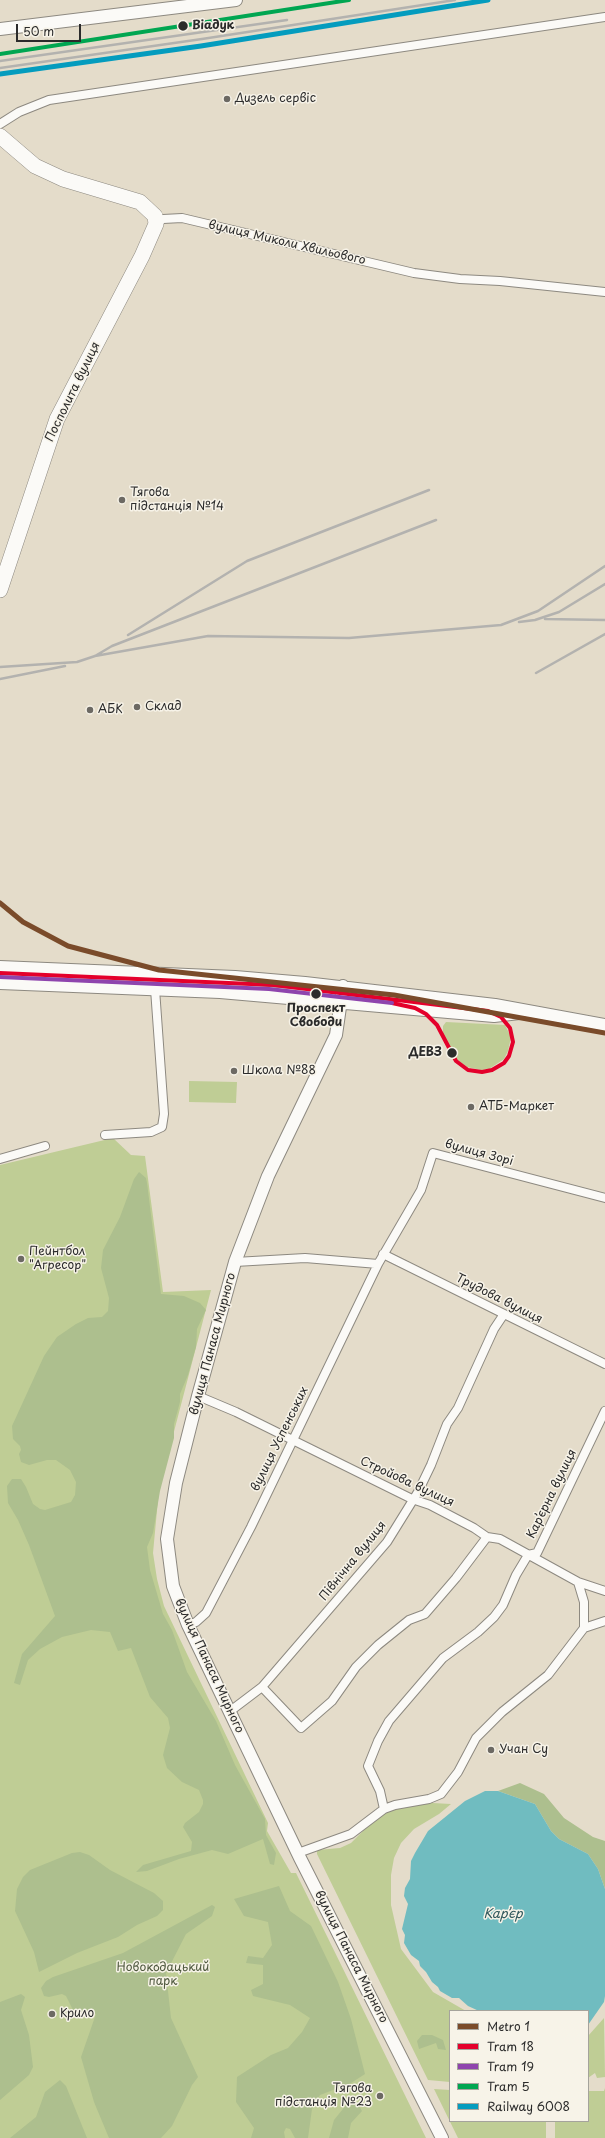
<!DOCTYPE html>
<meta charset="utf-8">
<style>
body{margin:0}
#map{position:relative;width:605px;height:2138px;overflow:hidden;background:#e4dcca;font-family:"Playpen Sans",sans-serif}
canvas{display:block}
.legend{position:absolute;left:449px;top:2010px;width:140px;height:112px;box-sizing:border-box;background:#f7f3e8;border:1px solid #a5a39c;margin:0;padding:5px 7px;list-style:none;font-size:12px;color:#2b2b2b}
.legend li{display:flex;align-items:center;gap:8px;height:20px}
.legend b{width:20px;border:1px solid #a5a39c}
.scale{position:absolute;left:16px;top:24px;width:65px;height:18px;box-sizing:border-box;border:2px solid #2b2b2b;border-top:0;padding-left:5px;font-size:12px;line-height:14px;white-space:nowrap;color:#2b2b2b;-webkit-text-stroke:3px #f7f3e8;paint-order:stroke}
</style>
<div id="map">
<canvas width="605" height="2138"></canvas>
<ul class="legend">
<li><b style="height:5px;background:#7a4b2a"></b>Metro 1</li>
<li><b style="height:5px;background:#e4002b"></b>Tram 18</li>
<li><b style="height:5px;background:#8e44ad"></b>Tram 19</li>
<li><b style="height:5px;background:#00a651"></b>Tram 5</li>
<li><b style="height:5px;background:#049cbe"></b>Railway 6008</li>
</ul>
<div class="scale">50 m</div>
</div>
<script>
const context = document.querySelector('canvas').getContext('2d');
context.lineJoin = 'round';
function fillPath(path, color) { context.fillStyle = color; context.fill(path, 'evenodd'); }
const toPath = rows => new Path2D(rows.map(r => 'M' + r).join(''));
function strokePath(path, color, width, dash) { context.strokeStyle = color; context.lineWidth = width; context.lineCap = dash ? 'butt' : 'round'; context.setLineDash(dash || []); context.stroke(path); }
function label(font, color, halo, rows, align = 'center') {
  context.font = font + ' "Playpen Sans",sans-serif'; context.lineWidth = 3; context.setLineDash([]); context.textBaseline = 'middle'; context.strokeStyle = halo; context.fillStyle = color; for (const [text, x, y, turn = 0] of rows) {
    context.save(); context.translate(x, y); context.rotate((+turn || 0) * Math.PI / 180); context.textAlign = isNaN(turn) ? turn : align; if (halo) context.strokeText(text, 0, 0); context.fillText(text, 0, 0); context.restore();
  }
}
const green = toPath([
 [446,1022,505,1025,511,1037,508,1051,504,1059,489,1069,481,1070,467,1067,456,1059,443,1034,443,1026],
 [189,1081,237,1082,236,1103,189,1102],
 [113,1138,131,1155,145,1156,163,1292,211,1290,159,1489,153,1553,157,1579,164,1606,268,1823,267,1831,291,1873,296,1873,426,2138,0,2138,0,1165],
 [414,1802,451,1804,439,1814,414,1829,401,1843,394,1858,391,1875,391,1905,401,1949,433,1992,466,2011,450,2011,450,2082,428,2080,317,1854,317,1850,340,1848,351,1843,381,1813],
 [604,2018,605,2077,597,2078,595,2073,588,2078,588,2036],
 [605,2088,605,2138,555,2138,555,2121,588,2121,588,2091,604,2091],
 [434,2089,450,2090,450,2121,546,2121,546,2138,458,2138]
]);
const forest = toPath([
 [139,1172,146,1178,147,1183,161,1294,184,1296,200,1303,206,1310,197,1329,196,1347,188,1375,180,1394,180,1402,174,1424,174,1438,160,1491,153,1533,147,1547,150,1570,163,1614,172,1630,187,1672,216,1721,235,1765,265,1819,266,1835,276,1853,274,1865,270,1864,263,1839,228,1854,212,1850,179,1859,147,1871,136,1872,143,1865,191,1851,192,1842,183,1827,185,1823,199,1812,203,1804,203,1800,199,1790,182,1782,167,1768,163,1755,170,1728,168,1718,150,1697,131,1648,118,1651,110,1632,91,1630,62,1637,40,1649,28,1660,20,1685,14,1683,22,1654,55,1616,29,1545,18,1520,8,1503,7,1486,12,1479,21,1479,26,1487,33,1504,40,1509,45,1510,71,1502,75,1495,76,1482,70,1470,56,1460,47,1460,29,1465,21,1462,19,1454,21,1450,20,1446,13,1439,12,1426,44,1356,57,1337,76,1324,88,1318,102,1317,108,1311,109,1298,101,1268,103,1250,120,1217,134,1179],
 [520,1783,544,1794,564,1818,593,1837,605,1841,605,1889,598,1869,588,1854,559,1839,551,1831,535,1804,498,1791],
 [80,1852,89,1855,110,1870,154,1893,163,1901,163,1910,157,1916,137,1925,118,1937,77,1953,39,1972,34,1952,15,1911,17,1889,23,1877,30,1870,72,1853],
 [279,1886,290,1911,311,1926,338,1982,351,2019,365,2074,351,2083,320,2095,312,2109,308,2138,295,2138,290,2129,286,2128,284,2132,285,2138,251,2138,254,2128,236,2102,237,2077,271,2055,288,2048,302,2032,310,2018,290,2005,253,1996,251,1990,263,1984,263,1965,246,1963,248,1956,263,1958,272,1945,268,1922,244,1916,234,1899],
 [212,1905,215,1907,212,1916,186,1934,166,1973,171,2018,198,2077,192,2085,172,2126,161,2138,109,2138,94,2102,81,2057,96,2014,74,2012,66,1996,62,1994,49,1997,44,1996,41,1988,46,1981,53,1977,123,1953],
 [21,1994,25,1997,21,2010,29,2035,33,2067,29,2075,0,2100,0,2002],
 [422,2035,432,2035,443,2040,446,2050,438,2049,436,2043,419,2049,417,2041],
 [60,2080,66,2086,87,2138,10,2138,36,2117,45,2092],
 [347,2104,358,2104,362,2111,351,2123,348,2138,329,2138,334,2120]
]);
const water = toPath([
 [485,1791,498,1791,535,1804,551,1831,559,1839,588,1854,598,1869,605,1889,605,1996,604,2002,588,2025,588,2011,479,2011,468,2006,459,1998,452,1998,440,1991,438,1987,432,1982,426,1972,420,1966,419,1961,411,1955,404,1943,405,1935,402,1929,408,1904,404,1896,405,1888,410,1879,411,1861,415,1853,428,1831,465,1801]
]);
const street = toPath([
 [0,124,19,112,49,100,605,17],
 [156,224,163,219,182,218,414,273,460,279,500,281,605,292],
 [105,1135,151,1132,162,1127,164,1114,155,989],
 [0,1159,45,1146],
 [383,1254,605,1364],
 [235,1262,305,1258,378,1264],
 [198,1396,236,1412,412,1499,430,1505,474,1528,487,1537,500,1539,578,1582,605,1591],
 [188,1625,196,1622,206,1613,251,1527,378,1264,421,1190,433,1153,605,1198],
 [584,1628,605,1621],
 [262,1687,301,1728,332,1701,356,1667,378,1645,409,1620,425,1614,456,1578,487,1537],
 [229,1712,262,1687,387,1542,418,1492,431,1465,447,1424,458,1408,494,1329,504,1314],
 [384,1809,380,1791,368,1766,378,1741,389,1721,443,1658,478,1632,494,1617,503,1605,516,1575,528,1555,537,1553,605,1411],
 [298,1853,351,1834,384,1809,395,1805,429,1799,441,1794,458,1772,476,1738,502,1712,548,1675,584,1628,584,1602,578,1582]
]);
const secondary = toPath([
 [0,29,236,0],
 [0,967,235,977,305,983,495,1005,605,1025],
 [0,983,220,992,494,1016,519,1013],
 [343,986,336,1035,268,1176,235,1262,198,1396,176,1483,167,1539,173,1586,188,1625,300,1858,442,2138]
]);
const highway = toPath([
 [0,136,35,166,63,179,140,202,155,216,156,224,142,256,57,419,0,590]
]);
const rail = toPath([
 [0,61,287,20],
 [0,68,202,39,455,0],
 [545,619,605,620],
 [519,622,535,620,559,612,605,584],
 [128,635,247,561,429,490],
 [95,656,208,636,349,638,501,625,538,611,605,566],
 [0,667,77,662,95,656,112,646,436,520],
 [536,673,605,634],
 [0,679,65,666]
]);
const rail1 = toPath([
 [0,74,201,46,488,0]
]);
const tram1 = toPath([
 [0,973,274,985,488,1011,501,1017,510,1028,513,1042,509,1056,504,1063,492,1070,482,1072,468,1070,456,1061,437,1025,426,1014,415,1008,392,1003]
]);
const tram2 = toPath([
 [0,977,269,989,392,1003]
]);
const tram3 = toPath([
 [0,54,349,0]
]);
const metro1 = toPath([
 [0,903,23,922,68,946,159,970,394,995,605,1033]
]);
const markers = [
 [183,26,5.5,"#2b2b2b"],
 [227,99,4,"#6c6963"],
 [122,500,4,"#6c6963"],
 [137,707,4,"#6c6963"],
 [90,710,4,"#6c6963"],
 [316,994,5.5,"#2b2b2b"],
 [452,1053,5.5,"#2b2b2b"],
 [234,1071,4,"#6c6963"],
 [471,1107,4,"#6c6963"],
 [21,1259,4,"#6c6963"],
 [491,1750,4,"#6c6963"],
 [52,2014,4,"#6c6963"],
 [380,2096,4,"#6c6963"]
];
const stopNames = [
 ["Віадук",192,26],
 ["Проспект",316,1009,"center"],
 ["Свободи",316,1023,"center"],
 ["ДЕВЗ",442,1053,"right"]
];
const poiNames = [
 ["Дизель сервіс",235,99],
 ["Тягова",130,493],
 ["пiдстанцiя №14",130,507],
 ["Склад",145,707],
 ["АБК",98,710],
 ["Школа №88",242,1071],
 ["АТБ-Маркет",479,1107],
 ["Пейнтбол",29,1252],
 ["\"Агресор\"",29,1266],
 ["Учан Су",499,1750],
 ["Крило",60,2014],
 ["Тягова",372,2089,"right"],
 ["пiдстанцiя №23",372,2103,"right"]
];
const streetNames = [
 ["вулиця Миколи Хвильового",287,243,13],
 ["Посполита вулиця",73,392,-64],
 ["вулиця Зорі",479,1153,15],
 ["Трудова вулиця",499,1299,27],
 ["вулиця Панаса Мирного",213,1344,-75],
 ["вулиця Успенських",280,1439,-64],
 ["Стройова вулиця",407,1482,25],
 ["Карʼєрна вулиця",552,1494,-64],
 ["Північна вулиця",353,1561,-51],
 ["вулиця Панаса Мирного",209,1666,65],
 ["вулиця Панаса Мирного",351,1957,63]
];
const parkNames = [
 ["Новокодацький",163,1968],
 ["парк",163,1982]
];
const waterNames = [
 ["Кар’єр",503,1914]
];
fillPath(green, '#bfcd95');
fillPath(forest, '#adbf8e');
fillPath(water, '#70bcc0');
strokePath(street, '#8d8980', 10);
strokePath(secondary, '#8d8980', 14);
strokePath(highway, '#8d8980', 16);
strokePath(street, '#fbfaf7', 8);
strokePath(secondary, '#fbfaf7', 12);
strokePath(highway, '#fbfaf7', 15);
strokePath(rail, '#b3b2af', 2.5);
strokePath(rail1, '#049cbe', 5);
strokePath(tram1, '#e4002b', 4);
strokePath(tram2, '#8e44ad', 4);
strokePath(tram3, '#00a651', 4);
strokePath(metro1, '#7a4b2a', 5);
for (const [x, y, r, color] of markers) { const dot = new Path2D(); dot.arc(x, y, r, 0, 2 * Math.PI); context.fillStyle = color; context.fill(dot); strokePath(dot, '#f7f3e8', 1.5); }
label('bold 12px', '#2b2b2b', '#f7f3e8', stopNames, 'left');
label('12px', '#2b2b2b', '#f7f3e8', poiNames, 'left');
label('12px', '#2b2b2b', '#f7f3e8', streetNames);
label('12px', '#4e583e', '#f7f3e8', parkNames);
label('italic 13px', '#32595d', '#f7f3e8', waterNames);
</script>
